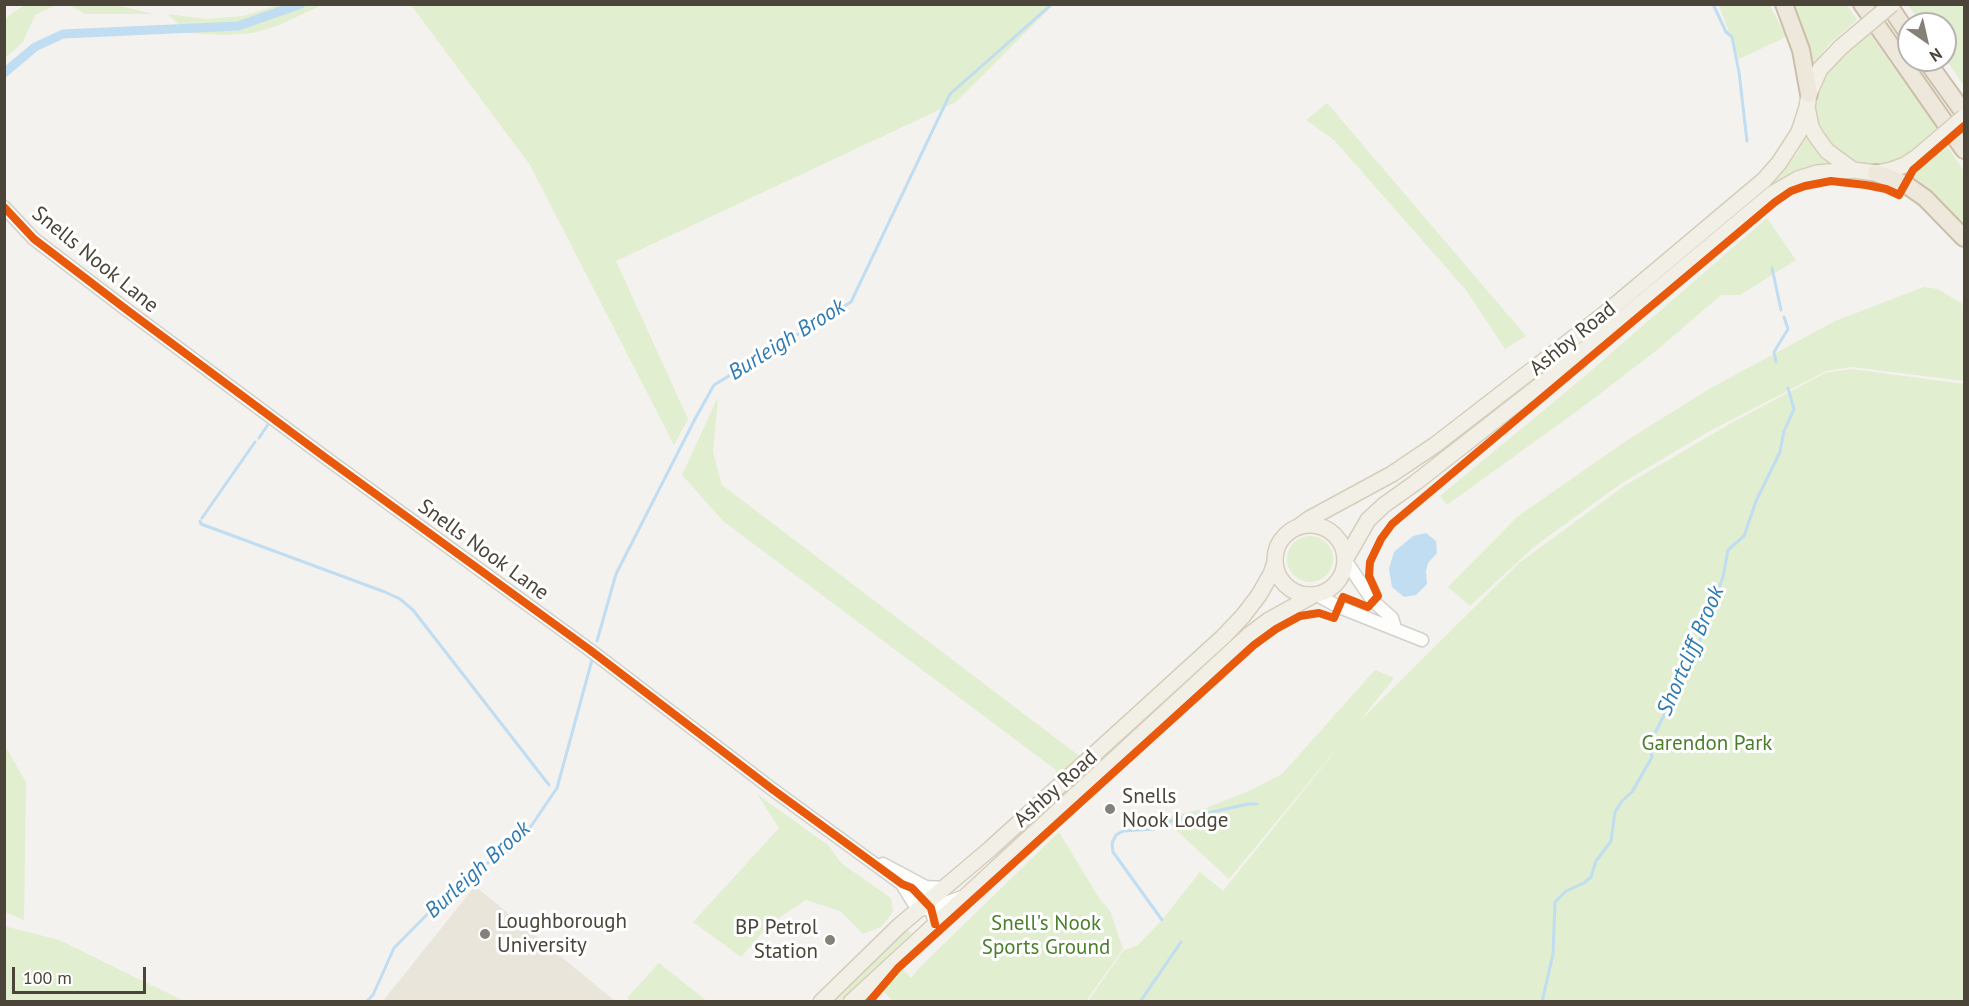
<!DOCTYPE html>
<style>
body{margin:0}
#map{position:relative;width:1969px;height:1006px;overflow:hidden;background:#f4f2ee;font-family:"PT Sans",sans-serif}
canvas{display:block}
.frame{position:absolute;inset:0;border:6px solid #4b4439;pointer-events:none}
.north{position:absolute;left:1897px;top:12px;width:60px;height:60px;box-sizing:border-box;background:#fff;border:2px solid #b7b4b0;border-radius:50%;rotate:146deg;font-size:16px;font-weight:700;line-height:24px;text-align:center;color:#4b4439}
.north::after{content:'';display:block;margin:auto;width:21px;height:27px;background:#868178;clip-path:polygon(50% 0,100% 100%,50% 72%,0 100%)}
.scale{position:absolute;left:12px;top:967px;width:134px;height:27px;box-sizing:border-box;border:3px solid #4b4439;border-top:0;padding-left:8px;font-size:18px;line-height:21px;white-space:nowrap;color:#4b4439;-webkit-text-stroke:4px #fff;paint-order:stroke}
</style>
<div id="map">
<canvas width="1969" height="1006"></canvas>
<div class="frame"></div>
<div class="north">N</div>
<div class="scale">100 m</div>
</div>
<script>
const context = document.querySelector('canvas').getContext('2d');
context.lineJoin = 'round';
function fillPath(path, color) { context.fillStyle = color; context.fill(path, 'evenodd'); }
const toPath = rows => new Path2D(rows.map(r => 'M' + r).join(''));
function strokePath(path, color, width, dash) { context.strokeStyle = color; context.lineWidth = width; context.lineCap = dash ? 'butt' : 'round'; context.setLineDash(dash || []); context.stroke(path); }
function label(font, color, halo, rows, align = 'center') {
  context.font = font + ' "PT Sans",sans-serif'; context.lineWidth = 6; context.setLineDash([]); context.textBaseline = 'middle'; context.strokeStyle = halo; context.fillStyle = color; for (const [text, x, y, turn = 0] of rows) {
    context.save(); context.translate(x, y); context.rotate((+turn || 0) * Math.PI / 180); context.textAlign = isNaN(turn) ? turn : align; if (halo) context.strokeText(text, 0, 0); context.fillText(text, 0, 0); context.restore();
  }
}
const education = toPath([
 [475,886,615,1001,383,1001]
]);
const green = toPath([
 [282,4,322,5,277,26,253,33,225,35,187,33,168,14,206,19,243,16],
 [26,5,56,5,35,15,23,42,5,58,5,19,15,11],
 [64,5,116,5,154,14,85,14,69,5],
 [411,5,1053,5,956,102,616,261,688,419,674,445,530,165],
 [1719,5,1770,5,1786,37,1739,59],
 [1790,5,1847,5,1857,20,1828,45,1812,67,1806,38],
 [1908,5,1964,5,1964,86,1945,58,1945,24,1921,24],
 [1870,34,1937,128,1905,157,1887,164,1878,165,1860,163,1845,157,1834,150,1820,129,1815,106,1817,91,1823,76,1832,64],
 [1327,103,1526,336,1505,349,1466,290,1334,140,1306,120],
 [1807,132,1833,165,1791,174,1773,185,1772,183,1797,154],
 [1947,146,1964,171,1964,227,1930,190,1912,178,1925,162,1929,162],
 [1767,218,1796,260,1740,295,1721,295,1657,350,1588,403,1447,505,1440,496,1579,381],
 [1924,287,1938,289,1964,305,1964,381,1852,367,1826,371,1706,433,1622,483,1535,546,1470,606,1448,587,1518,516,1629,439,1709,389,1835,321],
 [1851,369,1964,384,1964,1001,1088,1001,1124,950,1137,946,1162,920,1200,872,1223,891,1353,729,1229,879,1163,818,1206,808,1251,790,1282,774,1375,670,1394,678,1359,722,1519,563,1624,486,1735,421,1825,373],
 [718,397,713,452,722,485,1082,758,1061,779,1055,778,1056,770,723,521,682,475],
 '1287 559a23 23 0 1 1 46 0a23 23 0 1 1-46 0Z',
 [4,744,26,782,24,920,5,912],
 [757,794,829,846,841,863,891,898,893,912,881,927,863,934,840,911,806,900,771,923,741,957,693,922,779,828],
 [1059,832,1099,898,1110,911,1123,949,1086,1001,893,1001,881,989,902,968,911,978,918,969],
 [4,926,59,940,184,1001,5,1001],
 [904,929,911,932,909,936,840,1001,829,1002],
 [659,963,707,1001,631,1002,627,998]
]);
const water = toPath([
 [1426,533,1436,541,1437,553,1428,563,1426,571,1427,584,1416,595,1404,597,1392,587,1389,569,1394,552,1413,536]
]);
const stream = toPath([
 [1713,4,1726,32,1732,37,1739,72,1747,141],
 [1772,268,1781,310],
 [1776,362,1774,352,1788,329,1784,317],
 [259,438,269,423],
 [202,518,255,442],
 [200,521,201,524,385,592,400,599,413,610,549,785],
 [597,641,616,574,695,419,714,385,851,302,950,94,1052,4],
 [1167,822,1248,804,1257,804],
 [1154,829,1123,831,1116,835,1112,843,1113,852,1162,920],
 [366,1002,373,995,394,948,466,875,504,854,525,835,557,788,592,660],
 [1140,1002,1181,942],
 [1542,1002,1553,954,1555,902,1566,891,1584,883,1591,877,1596,861,1611,841,1615,812,1622,801,1632,792,1652,757,1650,743,1695,654,1723,577,1728,550,1744,536,1756,501,1780,452,1784,431,1794,409,1788,388]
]);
const canal = toPath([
 [4,73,35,47,63,34,238,26,301,4]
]);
const tertiary = toPath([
 [4,207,34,239,127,310,326,458,590,650,772,789,902,884,912,888,931,908,935,924],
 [1345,560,1373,601,1392,618,1395,628],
 [1315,594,1339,607,1422,640],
 [883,864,926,887,945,888],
 [902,884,918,910,931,908,962,897]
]);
const primary = toPath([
 [1841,47,1820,69,1809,94,1807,107,1811,127,1816,136,1827,151,1853,170,1876,173,1891,170,1905,165,1917,157],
 '1275 560a35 35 0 1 1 70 0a35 35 0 1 1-70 0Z',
 [1298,527,1309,519,1392,474,1435,445,1607,312,1764,180,1779,163,1790,146,1799,132,1807,107],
 [1345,560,1368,520,1384,505,1415,483,1548,379,1627,315,1772,194,1798,179,1817,173,1853,170],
 [821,1002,899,926,990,849,1223,637,1243,616,1259,595,1271,574,1275,562],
 [851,1002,1248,636,1269,620,1314,595]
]);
const motorway = toPath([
 [1784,4,1801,50,1809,94],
 [1862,4,1964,150],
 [1888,4,1909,35],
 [1926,60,1964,113],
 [1876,173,1905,184,1925,198,1964,238]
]);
const primaryBridge = toPath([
 [1841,47,1892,4],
 [1917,157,1964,117]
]);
const cycleway = toPath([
 [4,207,34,239,127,310,326,458,590,650,772,789,902,884,912,888,931,908,935,924],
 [869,1002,898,968,1254,645,1276,629,1300,616,1319,613,1334,618,1343,597,1368,607,1378,596,1369,576,1370,562,1381,539,1392,524,1775,202,1791,191,1805,186,1831,181,1866,185,1886,189,1899,195,1913,170,1964,126]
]);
const markers = [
 [1110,809,6,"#868178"],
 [485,934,6,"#868178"],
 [830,940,6,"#868178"]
];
const streetNames = [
 ["Snells Nook Lane",95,260,39],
 ["Ashby Road",1573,339,-39],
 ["Snells Nook Lane",483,550,36],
 ["Ashby Road",1056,789,-42]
];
const parkNames = [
 ["Garendon Park",1707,744],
 ["Snell's Nook",1046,924],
 ["Sports Ground",1046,948]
];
const poiNames = [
 ["Snells",1122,797],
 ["Nook Lodge",1122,821],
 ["Loughborough",497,922],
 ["University",497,946],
 ["BP Petrol",818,928,"right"],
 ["Station",818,952,"right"]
];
const waterNames = [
 ["Burleigh Brook",787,340,-32],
 ["Shortcliff Brook",1691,651,-67],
 ["Burleigh Brook",478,870,-42]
];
fillPath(education, '#eae5da');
fillPath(green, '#e1eecf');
fillPath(water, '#c0ddf1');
strokePath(stream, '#c0ddf1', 3);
strokePath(canal, '#c0ddf1', 9);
strokePath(tertiary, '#d2d0cb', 15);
strokePath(primary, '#d6cebb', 18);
strokePath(motorway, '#ccbfa9', 20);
strokePath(tertiary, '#fdfdfc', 12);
strokePath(primary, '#f2efe6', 15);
strokePath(motorway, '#ede8db', 16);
strokePath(primaryBridge, '#d6cebb', 18, []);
strokePath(primaryBridge, '#f2efe6', 15);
strokePath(cycleway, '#e8590c', 8);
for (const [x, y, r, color] of markers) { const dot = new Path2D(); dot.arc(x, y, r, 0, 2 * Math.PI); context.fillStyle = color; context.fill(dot); strokePath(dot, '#fff', 2); }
label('21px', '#4b4439', '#fff', streetNames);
label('21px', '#4a7f2a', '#fff', parkNames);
label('21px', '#4b4439', '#fff', poiNames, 'left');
label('italic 22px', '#2e7ab2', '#fff', waterNames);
</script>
